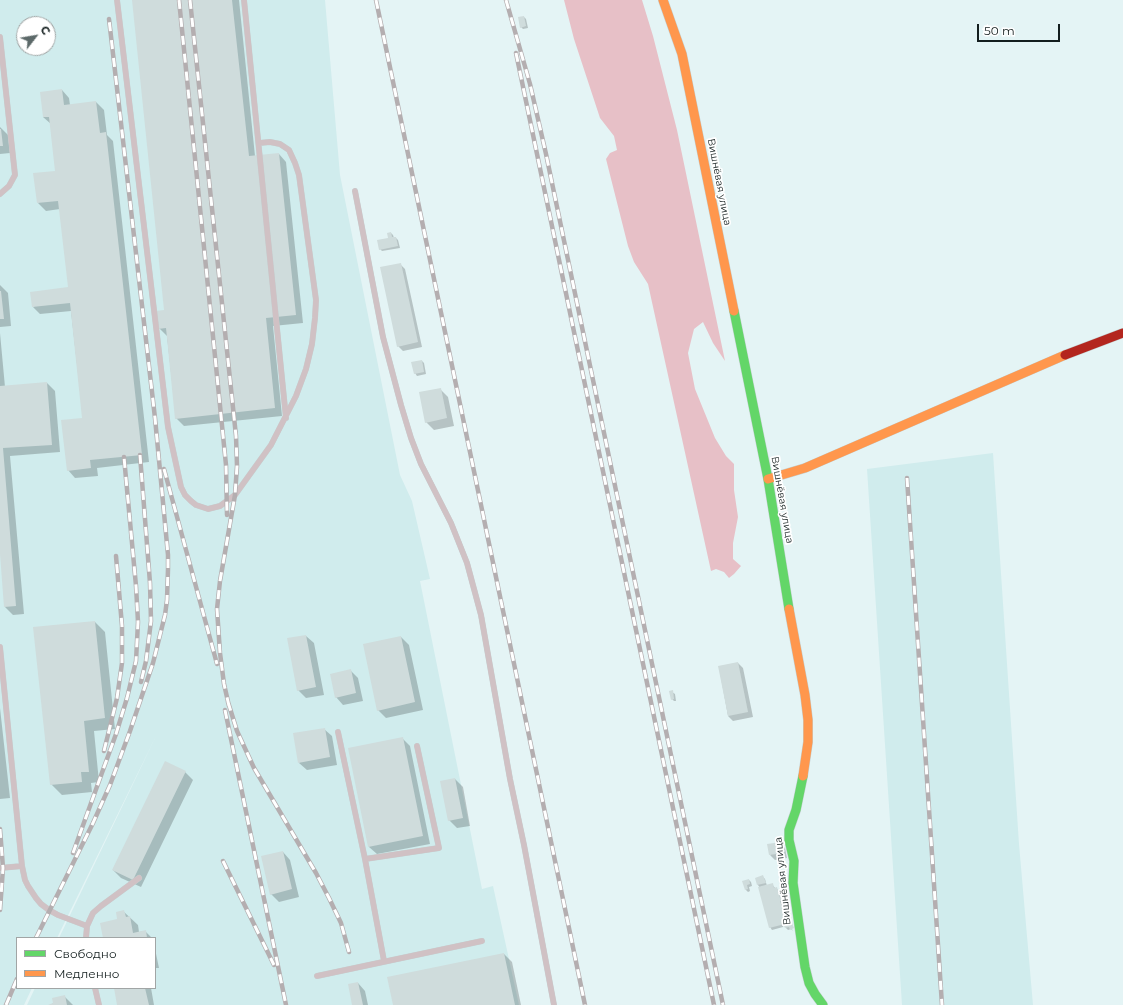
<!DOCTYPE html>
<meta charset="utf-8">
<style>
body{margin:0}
#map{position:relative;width:1123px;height:1005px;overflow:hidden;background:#e4f4f5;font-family:Montserrat,sans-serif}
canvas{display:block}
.legend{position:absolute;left:16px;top:937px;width:140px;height:52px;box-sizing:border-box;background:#fff;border:1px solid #a1a5a5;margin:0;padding:5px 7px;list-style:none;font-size:12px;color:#131e1e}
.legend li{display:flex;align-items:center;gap:8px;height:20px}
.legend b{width:20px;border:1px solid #a1a5a5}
.north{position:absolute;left:16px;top:16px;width:40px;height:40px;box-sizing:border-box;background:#fff;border:1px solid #a1a5a5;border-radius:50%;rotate:59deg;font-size:11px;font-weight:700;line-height:16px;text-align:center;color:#131e1e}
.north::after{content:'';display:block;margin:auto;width:14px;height:18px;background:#5c6969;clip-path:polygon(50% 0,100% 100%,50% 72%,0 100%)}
.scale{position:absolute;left:977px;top:24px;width:83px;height:18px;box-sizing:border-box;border:2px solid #131e1e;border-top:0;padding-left:5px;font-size:12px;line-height:14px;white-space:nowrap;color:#131e1e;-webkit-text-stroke:3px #fff;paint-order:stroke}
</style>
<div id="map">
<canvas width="1123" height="1005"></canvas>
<ul class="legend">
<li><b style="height:5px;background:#63d668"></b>Свободно</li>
<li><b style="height:5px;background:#ff974d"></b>Медленно</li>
</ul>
<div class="north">С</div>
<div class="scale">50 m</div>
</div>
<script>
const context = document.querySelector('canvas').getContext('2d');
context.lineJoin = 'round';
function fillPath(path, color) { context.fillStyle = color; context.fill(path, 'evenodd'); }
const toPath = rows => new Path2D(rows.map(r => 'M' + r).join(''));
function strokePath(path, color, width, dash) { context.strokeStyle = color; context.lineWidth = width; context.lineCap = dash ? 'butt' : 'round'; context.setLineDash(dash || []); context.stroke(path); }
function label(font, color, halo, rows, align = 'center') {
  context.font = font + ' Montserrat,sans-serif'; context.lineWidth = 3.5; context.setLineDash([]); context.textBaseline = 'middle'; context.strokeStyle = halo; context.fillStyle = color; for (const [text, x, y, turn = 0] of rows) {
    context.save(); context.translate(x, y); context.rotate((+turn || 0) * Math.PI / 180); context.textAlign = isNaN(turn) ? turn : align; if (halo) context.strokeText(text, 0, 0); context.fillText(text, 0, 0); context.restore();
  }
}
const built = toPath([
 [0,0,325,0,340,175,400,475,412,501,430,579,420,581,482,889,493,886,519,1005,27,1005,35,988,155,988,155,938,59,938,157,734,57,938,17,938,17,988,32,988,24,1005,0,1005],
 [24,24,48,24,48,48,24,48],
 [993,453,1019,844,1033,1005,902,1005,867,469]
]);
const forest = toPath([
 [564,0,642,0,653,36,677,130,725,361,713,343,703,322,694,329,688,353,695,389,715,438,726,456,734,464,734,490,738,517,733,543,733,559,741,566,734,574,729,578,724,572,716,569,711,571,648,284,634,262,628,246,606,159,610,153,617,150,614,136,600,118,574,39]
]);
const shadow = toPath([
 [133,0,239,0,255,156,279,154,286,162,303,323,273,326,282,416,184,426,176,418,167,336,159,328,165,311],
 [524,17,526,19,528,28,523,29,521,27],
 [62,90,69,98,70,105,96,102,104,110,107,135,113,141,149,462,97,468,98,476,75,478,68,470,83,418,71,311,40,314,33,307,69,288,60,209,46,211,38,203,56,172,51,124,43,117],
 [0,127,8,135,10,153,0,154],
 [391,233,393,235,394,238,396,238,398,240,400,248,382,251,380,249,389,239],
 [400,264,405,269,422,347,403,351,398,346],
 [0,285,8,293,11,326,0,327],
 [0,333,5,387,47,383,55,391,60,452,10,456,24,614,13,615,5,607,0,542],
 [422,361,424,363,426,374,417,376,415,373],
 [440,389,448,397,454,426,434,430,426,422],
 [95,622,105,632,115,729,94,731,99,782,91,783,92,792,62,795,51,784],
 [306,636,314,643,324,695,306,698,298,690],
 [401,637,409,645,423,710,386,718,378,710],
 [738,663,743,668,753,717,733,721,728,716,719,667],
 [350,670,358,678,363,701,343,705,336,697],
 [672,692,675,694,676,701,674,701,672,699],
 [0,708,10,798,0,799],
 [324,729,332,736,337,765,307,770,299,763],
 [402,738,410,746,430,844,377,854,369,847],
 [185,772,193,780,141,887,121,878,113,870],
 [455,779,463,787,470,826,457,828,449,820],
 [780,843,785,848,787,858,775,860,770,855],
 [283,852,290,860,299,897,279,902,271,894],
 [763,877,765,879,767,886,772,884,775,888,776,888,778,890,781,898,783,898,785,900,786,903,782,904,787,920,793,931,791,929,788,930,786,928,784,922,783,927,772,930,770,927,760,888,758,885,756,879],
 [749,880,751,882,752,886,749,887,750,891,748,892,746,890,743,882],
 [786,909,788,909,790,911,790,915,788,913],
 [124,912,138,925,139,932,145,931,152,938,104,938],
 [155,949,159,968,155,968],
 [504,954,512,962,521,1005,394,1005],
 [358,983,365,991,368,1005,353,1005],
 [115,988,151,988,154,1005,118,1005],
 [65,997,73,1005,50,1005]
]);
const building = toPath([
 [132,0,232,0,249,156,279,153,296,315,266,318,275,408,175,419,166,328,158,329,156,311,164,310],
 [524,16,526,26,520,28,518,17],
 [62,89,64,105,96,101,100,133,106,132,142,455,90,460,91,468,67,471,61,420,82,418,70,303,32,307,30,292,68,287,58,201,37,203,33,173,55,171,49,117,43,117,40,92],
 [0,129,1,129,3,146,0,146],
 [391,232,392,237,396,237,398,246,379,250,377,240,388,238,387,233],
 [401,263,418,342,397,347,380,267],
 [0,291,1,291,4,319,0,319],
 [422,360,424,372,414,374,411,362],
 [47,382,52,445,3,448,16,606,4,607,0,554,0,386],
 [441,388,447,418,425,423,419,392],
 [95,621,105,718,84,721,89,772,81,772,82,782,50,785,33,627],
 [306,635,316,687,297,691,287,638],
 [401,636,415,702,377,711,363,644],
 [738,662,748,712,728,716,718,666],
 [351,669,356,693,335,698,330,674],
 [673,690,674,699,671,700,669,691],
 [325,728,330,757,298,763,293,733],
 [403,737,423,836,368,847,348,748],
 [165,761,186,771,133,880,112,870],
 [455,778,463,818,448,821,440,781],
 [781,842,783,853,769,855,767,844],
 [283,851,292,889,270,895,261,856],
 [763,875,766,883,757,885,755,878],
 [749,879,750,884,747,885,748,889,745,890,742,881],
 [773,883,774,888,777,887,780,898,783,896,785,900,780,901,786,920,782,922,781,925,769,928,758,887],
 [124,910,126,917,130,916,133,933,146,930,147,938,103,938,100,923,117,919,116,912],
 [790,918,794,928,790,930,789,927,785,928,783,924,787,922,786,919],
 [504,953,515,1005,393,1005,387,977],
 [358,982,363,1005,352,1005,348,984],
 [114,988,145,988,149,1005,117,1005],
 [65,995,67,1005,48,1005,53,1003,52,998]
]);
const lane = toPath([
 [117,0,168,427,181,487,185,495,191,501,196,505,208,509,220,506,235,495,271,445,296,396,306,369,312,344,315,318,316,300,299,175,295,163,289,150,280,144,270,142,259,143],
 [244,0,286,418],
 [0,37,15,175,9,186,0,194],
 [355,191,383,337,401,405,411,438,421,464,451,523,467,563,481,615,510,779,524,845,554,1005],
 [0,647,22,866],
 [338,732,365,859,384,961],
 [365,859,439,848,417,746],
 [0,868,22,866,25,880,28,886,36,898,41,904,49,910,58,915,87,926],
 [86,938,87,926,93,913,101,906,139,878],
 [317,976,482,941],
 [95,988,99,1005]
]);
const fast = toPath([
 [734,311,768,479,789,609],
 [803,776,796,810,789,830,789,840,794,861,793,883,805,967,809,983,815,994,823,1005]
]);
const slow = toPath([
 [663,0,682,54,734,311],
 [768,479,805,468,1065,355],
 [789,609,805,695,808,720,808,742,803,776]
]);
const jam = toPath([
 [1065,355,1123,333]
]);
const rail = toPath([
 [179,0,226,465,227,515],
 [190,0,236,436,237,466,235,495,220,581,217,609,220,653,224,684,229,706],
 [376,0,585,1005],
 [506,0,530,84,546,154,723,1005],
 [516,53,714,1005],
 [140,455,150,583,151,621,146,661,141,682],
 [164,469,217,664],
 [907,478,942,1005],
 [228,702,237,731,254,768,316,873,329,898,341,923,349,952],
 [225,710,286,1005],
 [104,751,117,698,122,663,122,626,116,556],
 [0,829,3,868,0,910],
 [73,853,116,734,127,698,136,661,138,622,136,586,124,457],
 [223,861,274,965],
 [36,938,93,823,110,785,130,731,153,663,165,615,167,600,168,569,168,555,155,418,109,19],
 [6,1005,17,979]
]);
const streetNames = [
 ["Вишнёвая улица",719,182,79],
 ["Вишнёвая улица",782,500,80],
 ["Вишнёвая улица",783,881,-96]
];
fillPath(built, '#d0eced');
fillPath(forest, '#e7c0c7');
fillPath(shadow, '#0003');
fillPath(building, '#cfdcdc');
strokePath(lane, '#c4d0d1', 6);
strokePath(fast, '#c4d0d1', 10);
strokePath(slow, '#c4d0d1', 10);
strokePath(jam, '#c4d0d1', 10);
strokePath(lane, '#d0c1c4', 5.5);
strokePath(fast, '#63d668', 9);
strokePath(slow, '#ff974d', 9);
strokePath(jam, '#b3261e', 9);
strokePath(rail, '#b4aeb0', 4.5);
strokePath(rail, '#fff', 3, [9]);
label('10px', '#131e1e', '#fff', streetNames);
</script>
